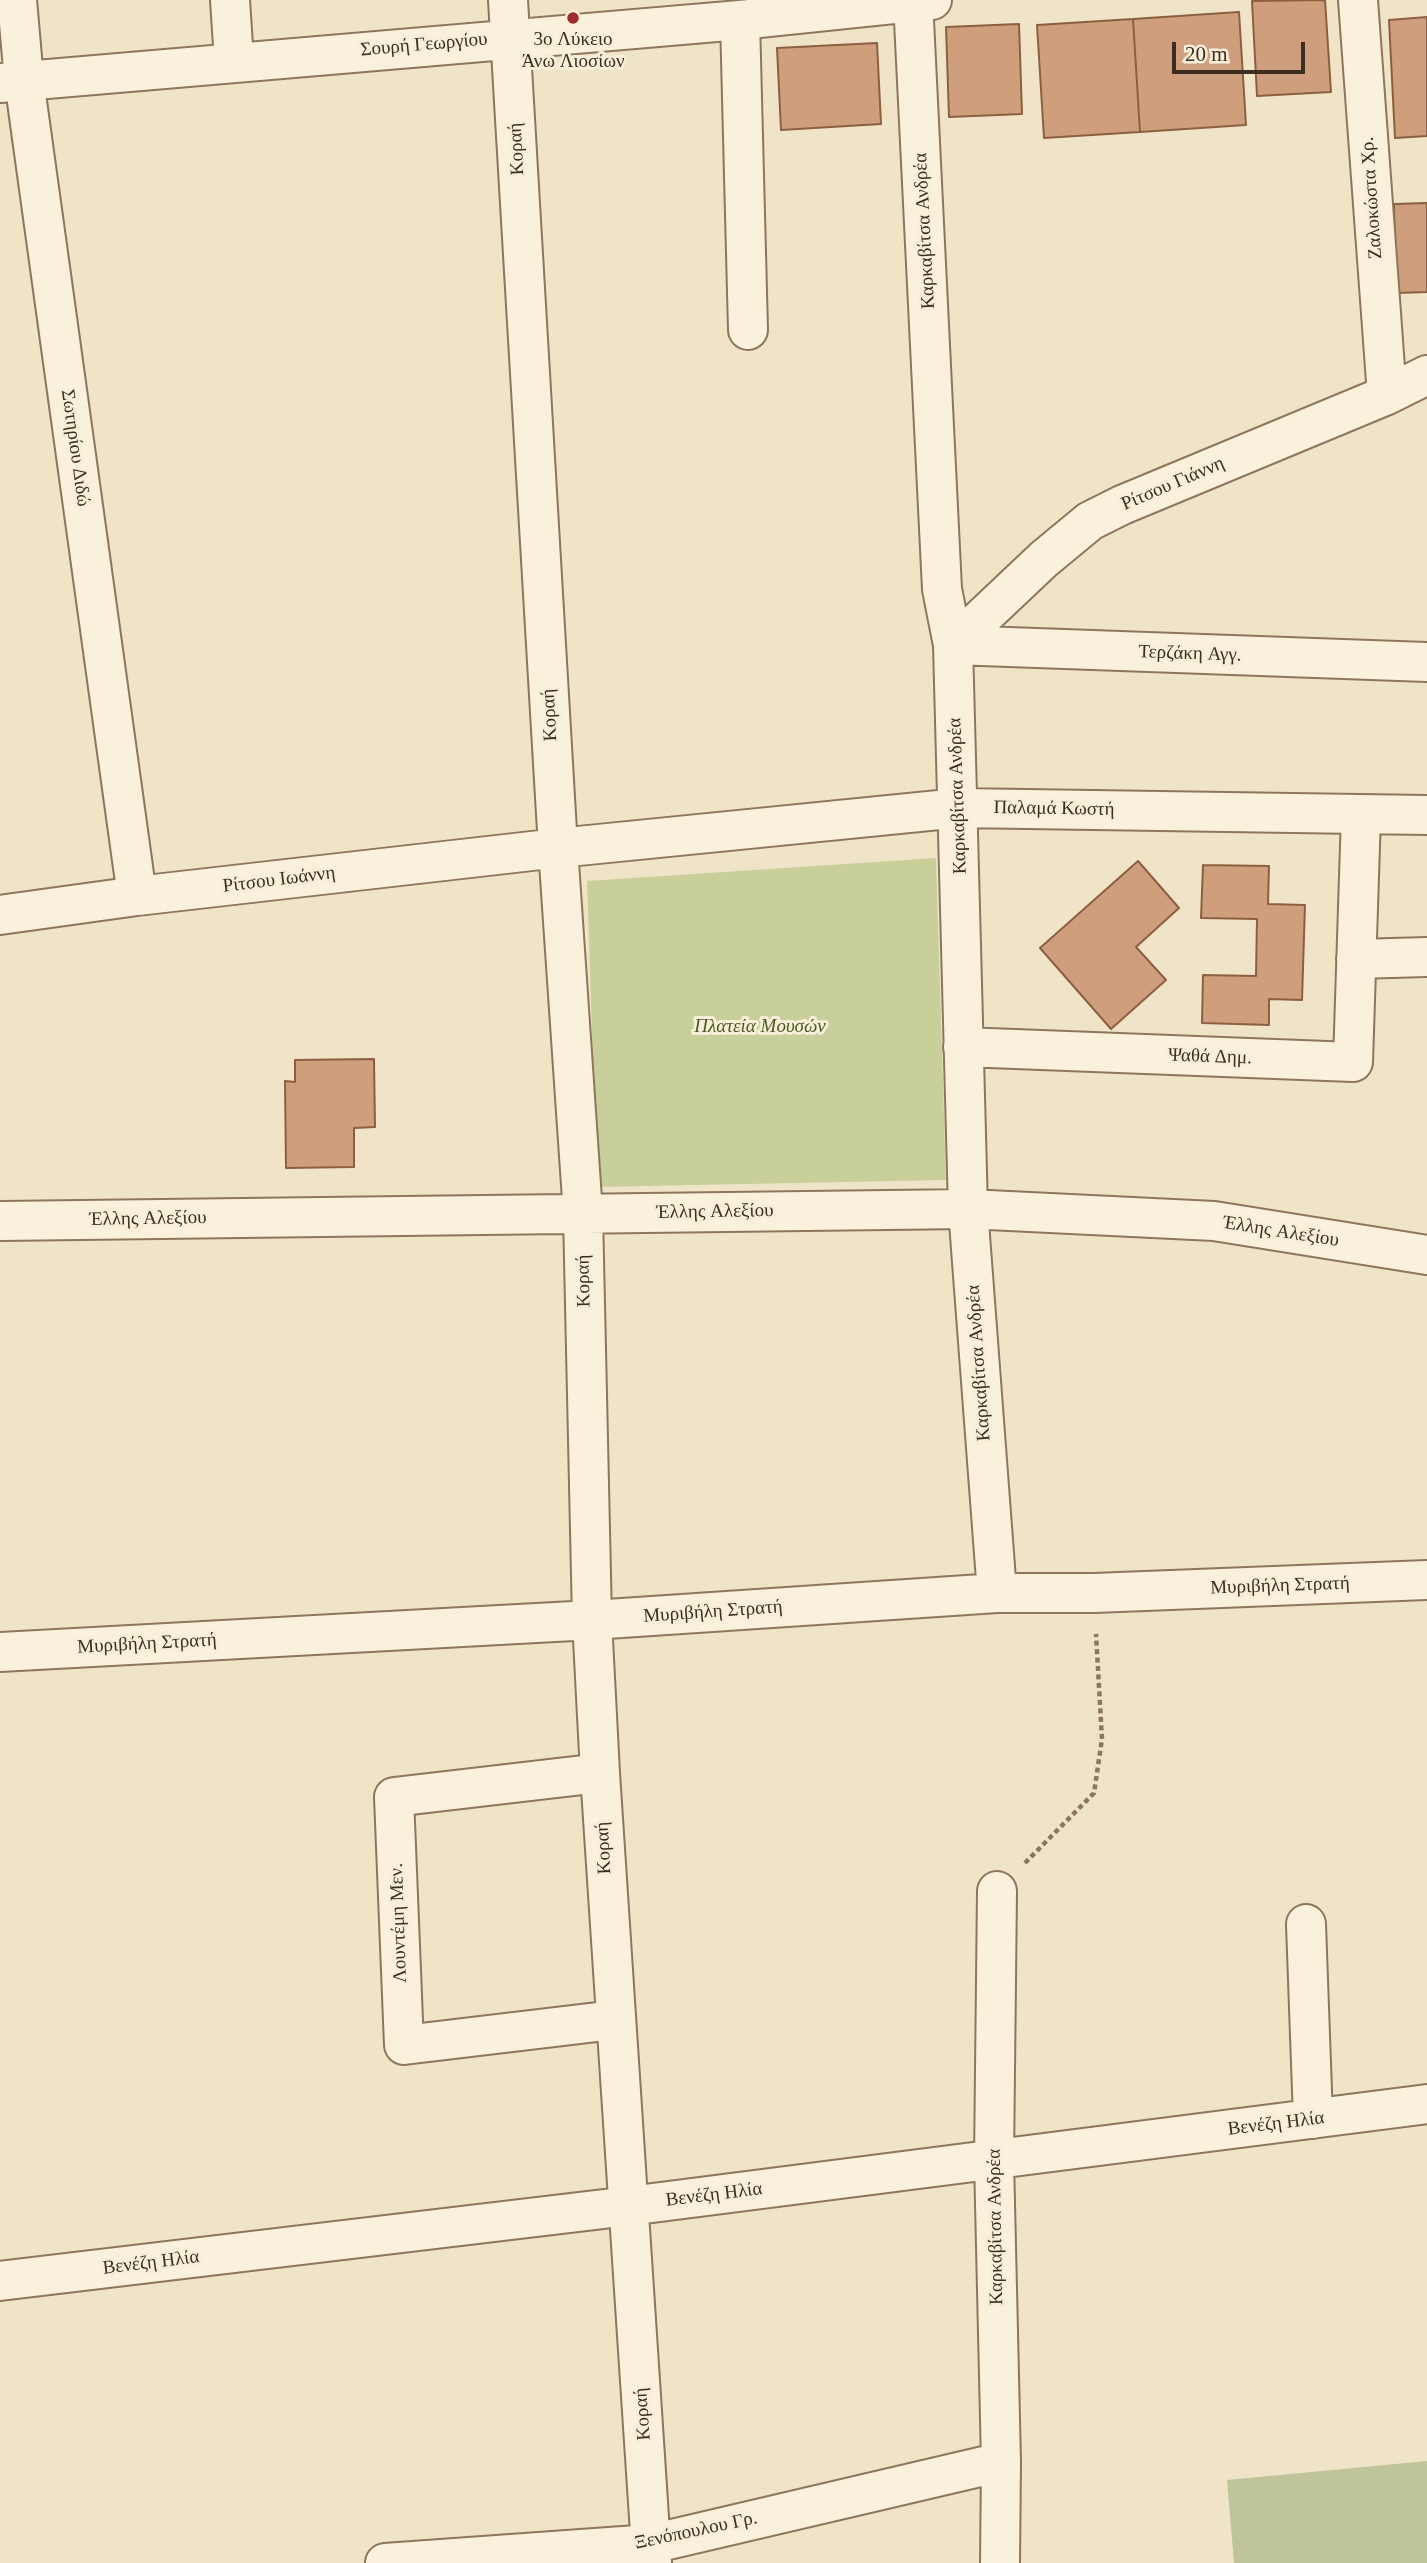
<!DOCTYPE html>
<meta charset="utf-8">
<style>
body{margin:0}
#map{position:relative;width:1427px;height:2563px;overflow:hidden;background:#f0e4c8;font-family:"Times New Roman",serif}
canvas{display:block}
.scale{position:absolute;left:1172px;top:42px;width:133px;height:32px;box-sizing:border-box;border:4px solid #3d2e20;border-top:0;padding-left:9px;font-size:21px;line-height:24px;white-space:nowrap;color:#3d2e20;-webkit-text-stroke:5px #f7eed8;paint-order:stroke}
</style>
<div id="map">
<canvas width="1427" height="2563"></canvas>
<div class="scale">20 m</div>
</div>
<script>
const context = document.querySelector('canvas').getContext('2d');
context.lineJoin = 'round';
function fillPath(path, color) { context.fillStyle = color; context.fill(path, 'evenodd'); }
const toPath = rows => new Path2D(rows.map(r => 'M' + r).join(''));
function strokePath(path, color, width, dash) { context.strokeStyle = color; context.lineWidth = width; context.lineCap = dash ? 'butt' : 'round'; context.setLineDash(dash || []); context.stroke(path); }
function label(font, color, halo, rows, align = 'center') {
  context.font = font + ' "Times New Roman",serif'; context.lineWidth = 6; context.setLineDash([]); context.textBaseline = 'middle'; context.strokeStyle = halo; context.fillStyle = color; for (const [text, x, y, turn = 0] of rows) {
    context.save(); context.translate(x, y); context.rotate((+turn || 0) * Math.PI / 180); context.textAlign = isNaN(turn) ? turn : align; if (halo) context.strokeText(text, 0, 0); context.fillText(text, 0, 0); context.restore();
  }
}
const green = toPath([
 [936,858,946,1180,597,1187,587,881]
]);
const cemetery = toPath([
 [1427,2461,1427,2563,1234,2563,1227,2480]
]);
const building = toPath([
 [1325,0,1331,92,1257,96,1252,1,1325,0],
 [1239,12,1246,125,1140,132,1133,19,1239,12],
 [1427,17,1427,136,1395,138,1389,20,1427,17],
 [1133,19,1140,132,1044,138,1037,25,1133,19],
 [1019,24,1022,114,949,117,946,27,1019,24],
 [877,43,881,124,781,130,777,48,877,43],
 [1427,203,1427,292,1396,293,1394,204,1427,203],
 [1138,861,1179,908,1136,947,1166,980,1111,1029,1040,948,1138,861],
 [1203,865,1269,866,1268,904,1305,905,1302,1000,1269,999,1269,1025,1202,1023,1203,975,1256,976,1257,919,1201,918,1203,865],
 [374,1059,375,1127,354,1128,354,1167,286,1168,285,1081,295,1082,295,1060,374,1059]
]);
const path = toPath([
 [1025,1863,1094,1793,1102,1739,1096,1634]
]);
const minor = toPath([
 [17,0,24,80,137,896],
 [230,0,234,61],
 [508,0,558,848,583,1214,592,1620,600,1773,652,2563],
 [913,0,942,589,953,645,968,1209,997,1593],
 [1358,0,1387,395],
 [740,20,748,330],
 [0,83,740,20,932,0],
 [953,645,1044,559,1090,521,1122,505,1387,395,1427,375],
 [953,645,1427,662],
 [0,915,137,896,558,848,959,808,1427,815],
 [1356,959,1427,957],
 [963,1047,1353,1062,1361,815],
 [0,1221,968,1209,1214,1221,1427,1255],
 [0,1652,592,1620,997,1593,1094,1593,1427,1580],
 [600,1773,394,1797,404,2045,614,2020],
 [997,1891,994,2160,1001,2462,1000,2563],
 [1306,1924,1313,2119],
 [0,2281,629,2206,1427,2104],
 [385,2563,651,2544,1001,2462]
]);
const markers = [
 [573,18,7,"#9e2a2b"]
];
const poiNames = [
 ["3ο Λύκειο",573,40],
 ["Άνω Λιοσίων",573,62]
];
const streetNames = [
 ["Σουρή Γεωργίου",424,45,-5],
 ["Κοραή",517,149,-93],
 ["Ζαλοκώστα Χρ.",1372,198,-94],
 ["Καρκαβίτσα Ανδρέα",925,231,-93],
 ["Σωτηρίου Διδώ",75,448,82],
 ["Ρίτσου Γιάννη",1173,484,-23],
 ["Τερζάκη Αγγ.",1190,654,2],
 ["Κοραή",550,715,-93],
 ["Καρκαβίτσα Ανδρέα",958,796,-92],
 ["Παλαμά Κωστή",1054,809,1],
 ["Ρίτσου Ιωάννη",279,880,-7],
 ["Ψαθά Δημ.",1210,1057,2],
 ["Έλλης Αλεξίου",715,1212,-1],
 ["Έλλης Αλεξίου",148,1219,-1],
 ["Έλλης Αλεξίου",1281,1232,9],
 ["Κοραή",584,1281,-91],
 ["Καρκαβίτσα Ανδρέα",979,1363,-94],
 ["Μυριβήλη Στρατή",1280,1586,-2],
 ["Μυριβήλη Στρατή",713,1612,-4],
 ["Μυριβήλη Στρατή",147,1644,-3],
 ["Κοραή",604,1848,-93],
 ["Λουντέμη Μεν.",399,1923,-92],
 ["Βενέζη Ηλία",1276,2124,-7],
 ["Βενέζη Ηλία",714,2195,-7],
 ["Καρκαβίτσα Ανδρέα",996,2227,-91],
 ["Βενέζη Ηλία",151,2263,-7],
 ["Κοραή",643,2414,-94],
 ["Ξενόπουλου Γρ.",696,2531,-12]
];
const parkNames = [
 ["Πλατεία Μουσών",760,1027]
];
fillPath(green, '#c9cf9b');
fillPath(cemetery, '#bfc49a');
fillPath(building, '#cf9f7d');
strokePath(building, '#8d5f41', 2);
strokePath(minor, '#8d765c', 42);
strokePath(path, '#8d765c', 4.5, [5, 3.5]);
strokePath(minor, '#faf1dc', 38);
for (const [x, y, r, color] of markers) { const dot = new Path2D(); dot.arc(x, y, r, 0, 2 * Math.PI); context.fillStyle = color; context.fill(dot); strokePath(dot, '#f7eed8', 2.5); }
label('19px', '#3d2e20', '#f7eed8', poiNames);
label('19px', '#3d2e20', '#f7eed8', streetNames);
label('italic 19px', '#4d5a26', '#f7eed8', parkNames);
</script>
